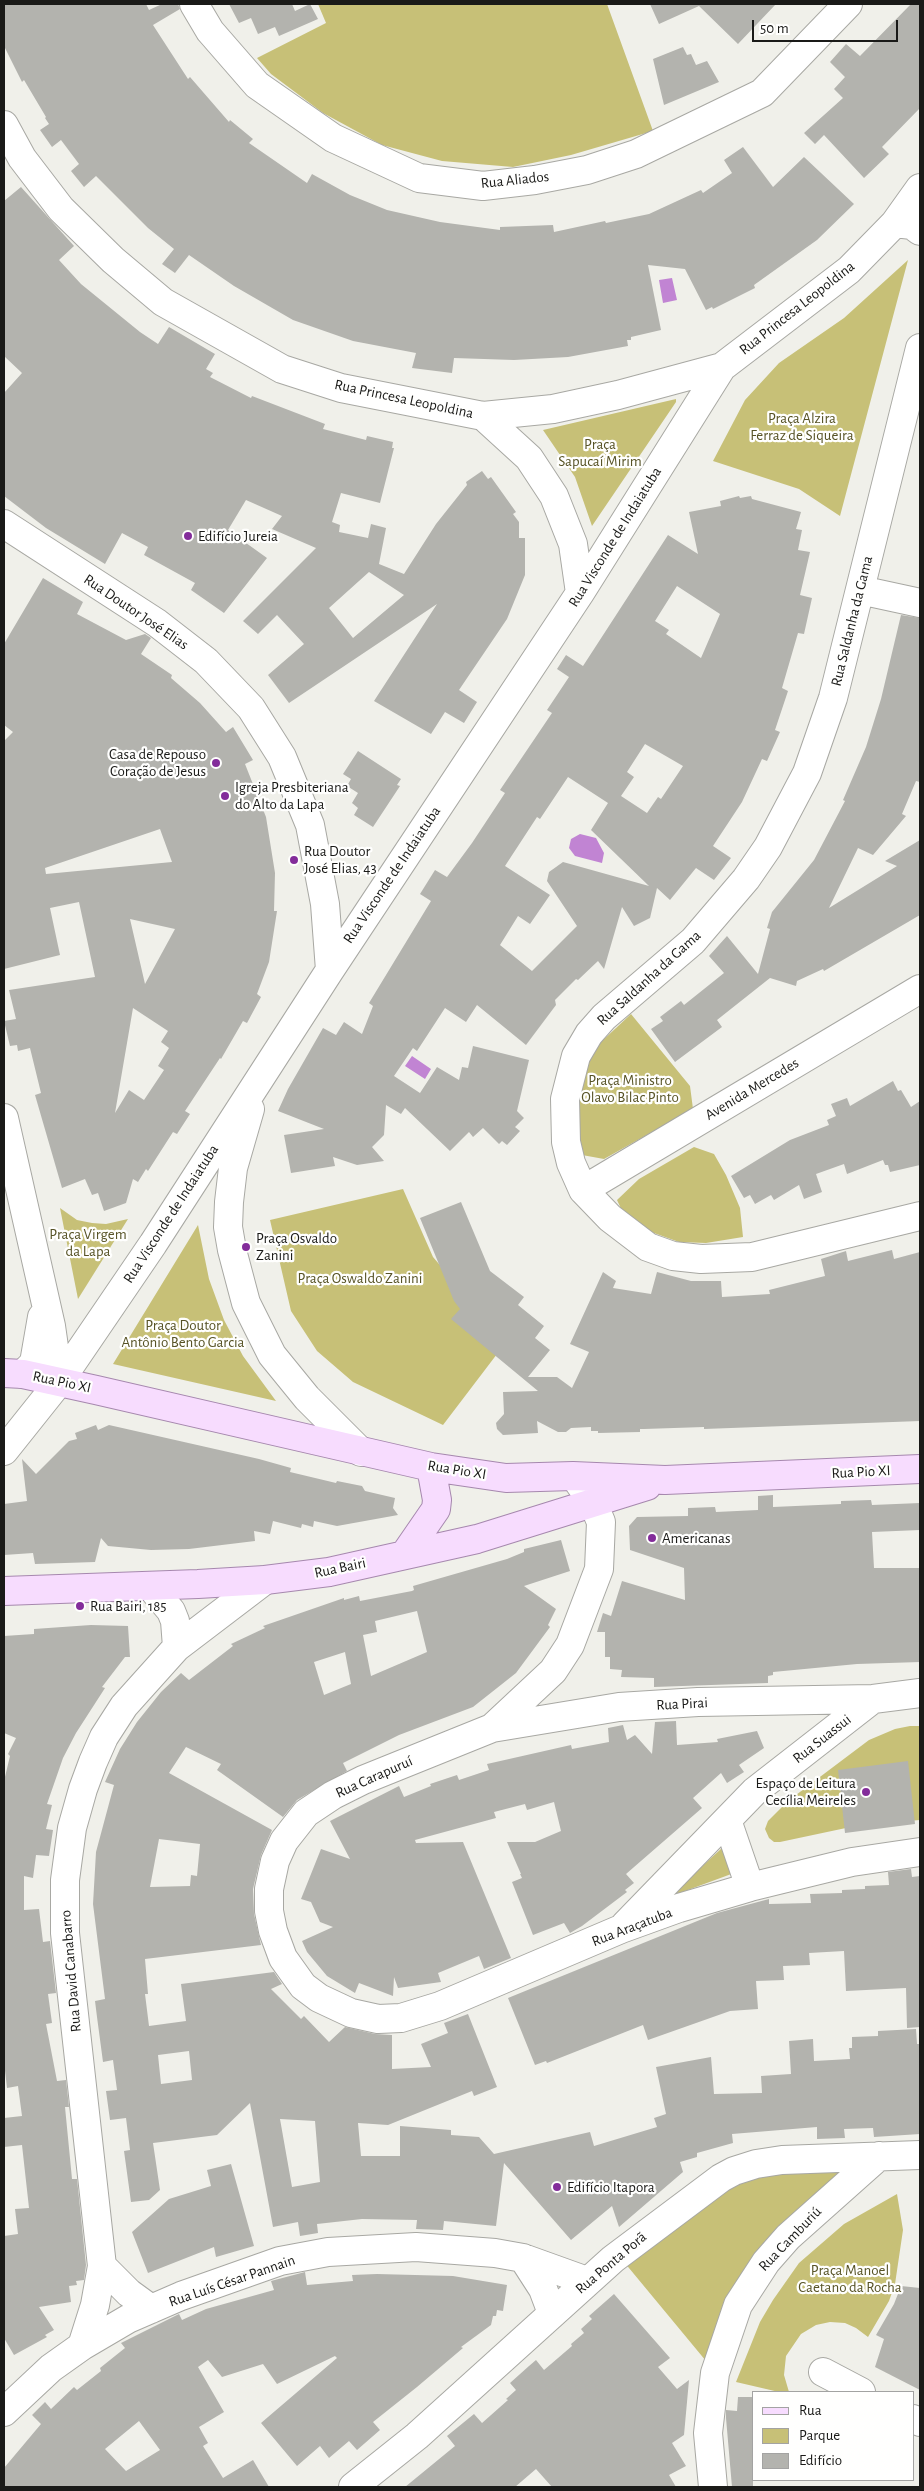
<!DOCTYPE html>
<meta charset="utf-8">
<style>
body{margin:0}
#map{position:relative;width:924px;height:2491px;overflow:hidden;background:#f0f0ea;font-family:"Alegreya Sans",sans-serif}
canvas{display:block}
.frame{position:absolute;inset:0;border:5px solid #1a1a18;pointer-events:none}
.legend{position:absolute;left:752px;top:2391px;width:162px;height:90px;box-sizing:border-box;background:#fffffe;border:1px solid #a3a3a2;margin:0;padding:6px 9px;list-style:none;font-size:15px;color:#1a1a18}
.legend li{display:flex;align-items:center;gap:10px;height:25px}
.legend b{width:25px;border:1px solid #a3a3a2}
.scale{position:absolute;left:752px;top:20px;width:146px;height:22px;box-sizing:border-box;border:2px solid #1a1a18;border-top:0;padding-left:6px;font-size:15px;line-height:18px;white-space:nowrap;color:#1a1a18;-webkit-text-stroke:4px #fffffe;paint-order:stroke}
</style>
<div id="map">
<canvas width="924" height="2491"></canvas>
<div class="frame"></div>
<ul class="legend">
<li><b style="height:6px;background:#f7dcfe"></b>Rua</li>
<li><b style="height:14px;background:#c7c077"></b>Parque</li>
<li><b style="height:14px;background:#b3b3ae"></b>Edifício</li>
</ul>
<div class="scale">50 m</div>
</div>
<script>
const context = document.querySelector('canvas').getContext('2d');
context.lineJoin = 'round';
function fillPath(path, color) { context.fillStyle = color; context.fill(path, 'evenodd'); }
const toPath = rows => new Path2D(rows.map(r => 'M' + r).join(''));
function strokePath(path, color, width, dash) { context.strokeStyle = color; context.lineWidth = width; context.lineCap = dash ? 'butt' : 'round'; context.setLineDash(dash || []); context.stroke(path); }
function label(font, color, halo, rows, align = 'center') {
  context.font = font + ' "Alegreya Sans",sans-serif'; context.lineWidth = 4.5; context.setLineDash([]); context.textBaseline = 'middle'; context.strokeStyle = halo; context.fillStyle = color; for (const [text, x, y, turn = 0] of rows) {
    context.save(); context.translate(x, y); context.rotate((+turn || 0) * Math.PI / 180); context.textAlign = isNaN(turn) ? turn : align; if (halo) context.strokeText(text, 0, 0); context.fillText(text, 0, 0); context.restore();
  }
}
const green = toPath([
 [318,4,607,4,653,131,571,155,513,167,442,161,382,145,323,113,271,74,257,58,326,23],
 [908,260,840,516,799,489,713,461,745,400,779,363,844,318],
 [676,399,676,402,592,526,575,477,543,430],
 [631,1014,690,1086,693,1109,604,1159,582,1155,574,1137,581,1073,601,1042],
 [694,1147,714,1154,726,1175,740,1208,743,1237,706,1243,679,1242,654,1233,624,1215,617,1200,639,1179],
 [403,1189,433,1257,474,1305,513,1333,443,1425,353,1382,317,1351,291,1311,270,1220],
 [60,1208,77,1220,92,1223,106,1224,128,1219,78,1299],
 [198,1225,209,1279,224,1320,243,1356,276,1401,113,1364],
 [910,1726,920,1726,920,1820,860,1825,780,1842,774,1842,769,1838,765,1829,768,1821,788,1801,869,1740,895,1729],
 [722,1848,734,1873,677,1894,675,1891],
 [846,2166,825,2186,706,2361,624,2262,722,2187,750,2178],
 [897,2194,903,2230,895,2284,889,2301,868,2337,856,2328,845,2323,830,2322,816,2325,801,2334,786,2356,784,2375,789,2392,779,2392,736,2382,760,2322,773,2300,799,2263,844,2224]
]);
const water = toPath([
 [672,278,677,300,663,303,659,280],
 [580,834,596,838,604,853,602,863,575,856,569,848,571,839],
 [412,1056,431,1069,425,1079,405,1066]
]);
const building = toPath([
 [4,4,146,4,149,10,162,4,178,4,180,9,153,25,188,79,190,77,229,122,230,120,253,139,249,143,307,183,312,174,350,195,387,210,440,222,500,230,500,227,553,225,554,232,605,221,606,223,649,214,701,190,703,193,732,173,724,160,743,147,773,187,804,157,854,204,817,240,754,285,755,288,713,309,712,307,706,310,685,269,648,265,661,330,631,337,631,340,627,340,628,346,568,357,514,360,454,358,452,373,412,368,416,353,353,341,293,320,234,286,189,255,175,273,162,264,174,249,148,228,96,176,84,187,71,171,79,164,61,140,52,147,40,130,49,124,45,118,46,117,24,80,22,82,4,46],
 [229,4,292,4,295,11,310,4,318,19,279,36,275,27,258,34,251,18,239,23],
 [650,4,776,4,738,44,699,6,659,24],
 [911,4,920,4,920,108,882,147,889,154,864,178,824,135,815,144,804,133,843,98,834,89,845,77,830,62,846,44,860,56],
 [683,47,687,55,691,54,696,65,707,61,719,82,664,105,653,59],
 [21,187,74,246,59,260,81,284,140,332,158,344,169,327,215,354,206,369,213,373,210,377,251,398,252,396,325,424,323,429,366,440,367,436,393,442,392,448,394,448,380,503,341,493,332,522,340,525,339,532,368,538,371,524,386,528,379,564,404,574,436,524,467,485,466,482,482,471,488,479,491,477,516,512,513,514,519,522,519,538,525,538,525,575,507,619,459,690,477,702,464,723,445,712,431,734,374,701,437,604,289,703,268,675,304,644,277,615,258,634,243,621,316,548,272,529,282,516,246,500,228,530,267,558,224,613,191,590,195,583,144,555,148,547,122,533,105,564,46,528,4,496,4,393,22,373,4,356,4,201],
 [369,572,404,595,353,638,329,608],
 [739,496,740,498,751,496,752,499,801,512,796,529,802,530,798,550,810,552,800,595,812,598,804,634,798,633,782,688,788,691,775,730,780,732,767,761,762,759,742,802,713,846,731,858,714,880,696,868,670,900,657,888,650,918,634,926,622,907,604,969,598,961,578,980,576,979,555,1000,556,1005,526,1045,477,1005,466,1022,445,1008,417,1051,413,1048,394,1076,420,1093,437,1067,459,1080,462,1067,468,1068,473,1046,529,1060,517,1111,524,1118,515,1127,520,1131,507,1145,502,1141,499,1144,483,1128,473,1137,469,1132,450,1151,405,1108,401,1114,386,1105,384,1135,372,1147,384,1161,357,1165,333,1157,335,1166,291,1173,284,1135,324,1129,278,1111,288,1089,323,1028,336,1035,344,1022,362,1034,373,1006,369,1003,431,901,420,894,435,870,447,877,472,843,505,793,500,790,552,713,547,710,569,677,557,669,566,655,583,666,668,535,698,554,689,512,721,506,720,501],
 [677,586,720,614,701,658,666,634,669,630,655,621],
 [645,744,683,766,661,799,658,797,647,813,621,796,634,777,627,772],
 [568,777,608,803,591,830,649,886,563,862,549,872,547,881,577,926,532,971,500,945,518,916,530,924,550,895,505,866,537,817,540,819],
 [43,578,83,602,77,614,126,640,145,634,151,638,141,654,172,675,171,678,200,703,226,732,233,727,253,760,245,764,266,817,275,873,274,911,277,911,269,962,257,994,261,997,247,1023,243,1021,221,1059,220,1058,185,1111,190,1114,177,1134,173,1132,148,1171,146,1169,138,1182,133,1179,126,1203,104,1211,98,1193,92,1195,85,1179,62,1188,35,1095,41,1093,30,1048,18,1051,17,1045,10,1046,4,1021,16,1019,9,990,95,977,79,902,50,908,60,955,4,969,4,741,13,732,4,725,4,644],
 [160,829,172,862,46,874,45,868],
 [130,919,175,929,145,984],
 [133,1008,168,1031,161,1042,169,1048,158,1066,164,1070,144,1100,129,1090,115,1113],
 [901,615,920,618,920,782,916,781,902,814,906,816,873,855,858,848,829,908,897,866,885,861,920,840,920,915,824,971,823,969,797,981,796,986,770,978,717,1020,722,1027,675,1062,651,1029,663,1021,660,1017,681,1001,684,1005,724,973,709,956,727,936,758,974,770,929,767,928,772,912,814,860,845,801,843,800,866,747,881,699],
 [358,751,401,779,397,785,400,786,373,827,354,815,358,808,352,803,358,793,347,786,351,779,343,774],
 [893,1081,898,1091,901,1090,911,1107,920,1101,920,1165,890,1172,888,1165,885,1165,883,1160,847,1174,844,1164,816,1174,822,1192,804,1199,799,1185,774,1200,771,1195,755,1204,750,1195,744,1198,731,1176,790,1140,829,1125,827,1120,836,1116,831,1104,847,1098,850,1106],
 [461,1202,490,1271,524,1297,518,1305,544,1326,535,1338,550,1350,528,1377,557,1377,572,1388,589,1352,570,1344,603,1272,616,1281,613,1288,651,1294,657,1272,691,1281,721,1281,722,1297,770,1294,769,1290,825,1276,821,1259,846,1251,848,1261,892,1250,894,1259,920,1252,920,1421,704,1429,704,1427,644,1429,640,1429,640,1432,598,1433,598,1431,591,1431,591,1427,571,1428,566,1432,558,1432,537,1421,538,1433,503,1435,497,1429,496,1423,504,1414,503,1392,538,1391,451,1319,460,1309,454,1301,420,1218],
 [96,1425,98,1430,109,1425,259,1459,291,1468,290,1472,336,1483,337,1481,362,1486,365,1491,395,1498,393,1508,398,1515,337,1526,314,1521,313,1527,302,1524,301,1528,273,1521,270,1534,254,1531,255,1541,189,1549,151,1550,108,1546,101,1538,95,1562,35,1564,33,1553,4,1555,4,1504,27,1501,22,1459,36,1474,69,1441,77,1439,75,1433],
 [773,1495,773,1507,841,1504,841,1501,871,1500,872,1505,920,1503,920,1530,872,1532,874,1568,920,1568,920,1662,857,1664,773,1672,773,1675,768,1676,768,1683,654,1687,654,1678,621,1677,622,1670,610,1669,610,1657,605,1657,605,1632,597,1632,603,1613,611,1616,622,1581,685,1600,684,1568,630,1550,629,1526,637,1517,688,1516,688,1508,715,1507,716,1512,758,1510,758,1496],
 [561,1540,570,1571,524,1586,556,1609,548,1625,550,1627,516,1673,473,1707,399,1735,343,1763,347,1771,297,1800,283,1817,217,1770,221,1764,186,1747,169,1773,272,1830,261,1855,253,1889,254,1914,261,1945,145,1959,148,1994,145,1994,149,2026,186,2021,181,1984,274,1972,282,1984,271,1989,301,2019,304,2016,329,2042,345,2027,375,2034,392,2035,392,2069,431,2067,421,2044,448,2033,444,2023,468,2014,497,2087,474,2096,472,2091,388,2125,358,2123,361,2156,400,2156,400,2126,451,2130,451,2135,479,2137,494,2154,590,2132,594,2146,657,2127,654,2118,666,2114,656,2067,711,2057,714,2094,762,2093,761,2076,791,2074,789,2041,813,2039,814,2061,850,2059,849,2048,852,2048,852,2037,878,2036,878,2031,916,2029,917,2044,920,2044,920,2134,874,2137,873,2128,844,2129,845,2138,817,2139,817,2127,732,2134,733,2143,697,2153,697,2157,680,2162,683,2172,619,2227,612,2206,571,2240,504,2163,496,2226,444,2221,443,2230,416,2229,417,2220,362,2219,317,2224,318,2233,300,2236,298,2222,273,2227,250,2103,217,2135,153,2143,160,2190,149,2200,131,2202,124,2151,130,2150,126,2118,110,2120,106,2091,117,2090,113,2060,103,2062,97,2017,95,2001,105,1999,93,1904,96,1852,114,1785,105,1782,120,1749,137,1722,161,1692,181,1673,189,1680,233,1646,231,1644,265,1628,263,1626,344,1598,344,1600,359,1596,360,1601,412,1591,414,1590,413,1586,507,1559,524,1552,524,1549],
 [417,1611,427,1652,371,1676,363,1635,377,1632,375,1621],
 [345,1652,351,1684,324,1695,314,1662],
 [159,1839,200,1844,197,1876,191,1875,190,1886,150,1887],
 [189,2051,192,2080,161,2084,158,2055],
 [280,2119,315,2121,320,2182,292,2187],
 [91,1625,128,1626,130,1657,125,1657,102,1687,105,1688,76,1733,63,1758,47,1804,52,1805,46,1829,53,1830,49,1856,36,1855,33,1878,24,1876,24,1910,39,1909,43,1942,50,1941,56,1993,48,1994,52,2023,46,2024,57,2081,66,2080,69,2107,65,2107,72,2179,77,2179,86,2265,84,2280,76,2281,77,2285,69,2286,71,2302,39,2307,54,2330,45,2335,47,2337,14,2355,4,2338,4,2236,18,2234,15,2209,29,2208,22,2145,4,2147,4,2118,22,2116,18,2086,7,2088,4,2062,4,1781,10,1756,8,1754,16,1738,4,1733,4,1636,34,1634,34,1629],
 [676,1721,677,1745,718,1742,717,1739,757,1731,764,1748,739,1765,744,1772,727,1783,721,1773,693,1798,702,1808,626,1874,634,1883,625,1890,627,1892,582,1926,570,1933,564,1923,533,1935,512,1882,522,1878,520,1874,521,1874,507,1842,535,1842,561,1831,554,1802,527,1810,525,1804,494,1812,496,1818,415,1840,416,1843,463,1842,511,1958,484,1969,479,1956,438,1973,441,1982,398,1988,394,1977,393,1996,359,1983,355,1993,327,1976,307,1952,302,1941,333,1927,320,1922,311,1902,301,1899,321,1849,350,1859,330,1821,399,1786,404,1797,431,1786,430,1784,457,1775,459,1780,489,1770,487,1764,571,1745,572,1749,609,1742,608,1728,623,1725,627,1740,635,1735,652,1754,655,1722],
 [908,1761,915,1824,845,1833,838,1770],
 [911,1869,912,1877,920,1876,920,2027,907,2028,906,1988,846,1991,844,1951,809,1953,810,1965,783,1966,784,1980,756,1981,758,2009,730,2011,648,2040,643,2025,547,2063,546,2061,535,2065,508,1998,717,1913,769,1899,769,1904,811,1903,810,1894,842,1893,842,1890,865,1889,865,1886,889,1885,888,1872],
 [231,2164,254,2246,216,2257,214,2247,148,2273,132,2232,169,2199,211,2186,207,2170],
 [305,2272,307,2285,353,2281,352,2275,377,2274,453,2276,507,2285,503,2311,497,2310,496,2316,493,2316,491,2325,461,2347,463,2348,417,2387,373,2422,380,2430,357,2450,349,2441,329,2458,320,2446,297,2466,261,2423,337,2358,335,2356,277,2384,263,2364,222,2377,208,2360,198,2367,224,2412,199,2427,208,2443,203,2446,223,2478,253,2460,269,2487,4,2487,4,2468,41,2424,32,2415,45,2402,51,2409,74,2387,77,2390,101,2371,100,2368,125,2348,121,2343,179,2314,182,2320,206,2309,274,2290,271,2281],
 [139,2421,160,2450,126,2471,105,2449],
 [901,2286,920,2288,920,2390,875,2367,884,2339,876,2335,894,2304],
 [614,2294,670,2358,658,2367,677,2389,689,2380,684,2435,672,2443,686,2466,669,2475,676,2487,552,2487,536,2469,515,2487,405,2487,455,2446,447,2436,474,2414,482,2423,508,2400,506,2399,516,2390,510,2383,529,2366,536,2360,544,2370,572,2346,571,2344,584,2333,581,2329,592,2319,589,2316],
 [738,2397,753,2397,753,2487,732,2487,726,2418,726,2410,737,2411]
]);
const minor = toPath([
 [194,4,210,31,257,85,333,138,419,178,483,186,535,180,587,170,636,154,762,93,848,4],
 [4,125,22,158,61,209,113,260,163,302,282,369,341,388,483,416,553,409,618,395,722,367,849,270,895,223,920,188],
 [895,223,912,225,920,231],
 [920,348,833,698,807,773,768,847,746,879,693,941,604,1017,589,1034,576,1056,565,1099,566,1142,571,1163,583,1190,610,1218,648,1247,673,1256,701,1259,752,1257,920,1216],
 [483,416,529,458,554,496,573,544,580,593],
 [4,524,157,623,206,661,251,708,282,757,310,825,325,904,330,970],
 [860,590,920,603],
 [250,1109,233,1168,229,1202,228,1227,232,1250,246,1303,272,1355,307,1398,361,1452],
 [4,1118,51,1326,59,1382],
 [583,1190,920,989],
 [23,1374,34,1363,42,1317],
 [4,1451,59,1382,153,1244,330,970,580,593,722,367],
 [579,1483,593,1503,601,1522,599,1569,570,1645,553,1671,492,1728,363,1780,333,1795,306,1813,284,1841,275,1861,269,1889,269,1911,273,1931,283,1958,303,1986,319,1998,351,2013,378,2019,401,2018,440,2006,621,1929,679,1908,750,1887,852,1862,920,1852],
 [151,1587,171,1611,175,1621,177,1647],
 [492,1728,619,1707,698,1702,873,1699,920,1693],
 [727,1820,750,1887],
 [625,1925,755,1791,873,1699],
 [523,2258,543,2289,552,2313],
 [102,2266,129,2293,151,2309],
 [82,2346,95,2305,102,2266,65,1933,65,1880,72,1828,83,1789,93,1762,104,1737,124,1706,177,1647,265,1580],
 [823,2372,861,2392],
 [4,2412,51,2368,82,2346,128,2319,181,2296,280,2261,328,2252,416,2247,495,2253,523,2258,587,2281],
 [913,2419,920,2422],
 [353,2487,417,2436,613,2259,721,2178,734,2171,756,2164,782,2160,920,2155],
 [713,2487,708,2433,715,2373,738,2305,766,2262,788,2237,879,2156]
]);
const major = toPath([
 [4,1373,23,1374,96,1390,431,1467,506,1478,573,1476,665,1480,920,1469],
 [405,1554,436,1509,437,1500,431,1467],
 [4,1591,198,1584,265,1580,329,1572,477,1539,647,1486]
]);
const markers = [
 [188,536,5,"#832c9a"],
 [216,763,5,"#832c9a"],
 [225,796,5,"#832c9a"],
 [294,860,5,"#832c9a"],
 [246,1247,5,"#832c9a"],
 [652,1538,5,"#832c9a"],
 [80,1606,5,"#832c9a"],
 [866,1792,5,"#832c9a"],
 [557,2187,5,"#832c9a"]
];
const streetNames = [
 ["Rua Aliados",515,180,-6],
 ["Rua Princesa Leopoldina",797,308,-38],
 ["Rua Princesa Leopoldina",404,399,12],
 ["Rua Visconde de Indaiatuba",615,537,-58],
 ["Rua Doutor José Elias",136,612,34],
 ["Rua Saldanha da Gama",852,621,-76],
 ["Rua Visconde de Indaiatuba",392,875,-56],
 ["Rua Saldanha da Gama",649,978,-42],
 ["Avenida Mercedes",752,1089,-31],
 ["Rua Visconde de Indaiatuba",171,1214,-57],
 ["Rua Pio XI",62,1382,12],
 ["Rua Pio XI",457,1470,9],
 ["Rua Pio XI",861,1472,-3],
 ["Rua Bairi",340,1568,-12],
 ["Rua Pirai",682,1704,-3],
 ["Rua Suassui",822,1739,-38],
 ["Rua Carapuruí",374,1777,-24],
 ["Rua Araçatuba",632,1927,-21],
 ["Rua David Canabarro",71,1971,-95],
 ["Rua Camburiú",790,2239,-46],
 ["Rua Ponta Porã",611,2263,-40],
 ["Rua Luís César Pannain",232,2281,-19]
];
const parkNames = [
 ["Praça Alzira",802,418],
 ["Ferraz de Siqueira",802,435],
 ["Praça",600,444],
 ["Sapucaí Mirim",600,461],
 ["Praça Ministro",630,1080],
 ["Olavo Bilac Pinto",630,1097],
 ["Praça Virgem",88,1234],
 ["da Lapa",88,1251],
 ["Praça Oswaldo Zanini",360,1278],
 ["Praça Doutor",183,1325],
 ["Antônio Bento Garcia",183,1342],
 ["Praça Manoel",850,2270],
 ["Caetano da Rocha",850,2287]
];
const poiNames = [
 ["Edifício Jureia",198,536],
 ["Casa de Repouso",206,754,"right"],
 ["Coração de Jesus",206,771,"right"],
 ["Igreja Presbiteriana",235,787],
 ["do Alto da Lapa",235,804],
 ["Rua Doutor",304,851],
 ["José Elias, 43",304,868],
 ["Praça Osvaldo",256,1238],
 ["Zanini",256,1255],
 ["Americanas",662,1538],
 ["Rua Bairi, 185",90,1606],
 ["Espaço de Leitura",856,1783,"right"],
 ["Cecília Meireles",856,1800,"right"],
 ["Edifício Itapora",567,2187]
];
fillPath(green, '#c7c077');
fillPath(water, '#c184d3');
fillPath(building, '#b3b3ae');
strokePath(minor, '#a8a8a3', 30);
strokePath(major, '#a688ae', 30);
strokePath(minor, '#fff', 28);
strokePath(major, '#f7dcfe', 28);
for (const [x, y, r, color] of markers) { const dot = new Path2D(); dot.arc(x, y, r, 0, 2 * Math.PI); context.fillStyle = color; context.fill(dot); strokePath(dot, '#fffffe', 2); }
label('15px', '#1a1a18', '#fffffe', streetNames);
label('15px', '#575326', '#fffffe', parkNames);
label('15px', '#1a1a18', '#fffffe', poiNames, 'left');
</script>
